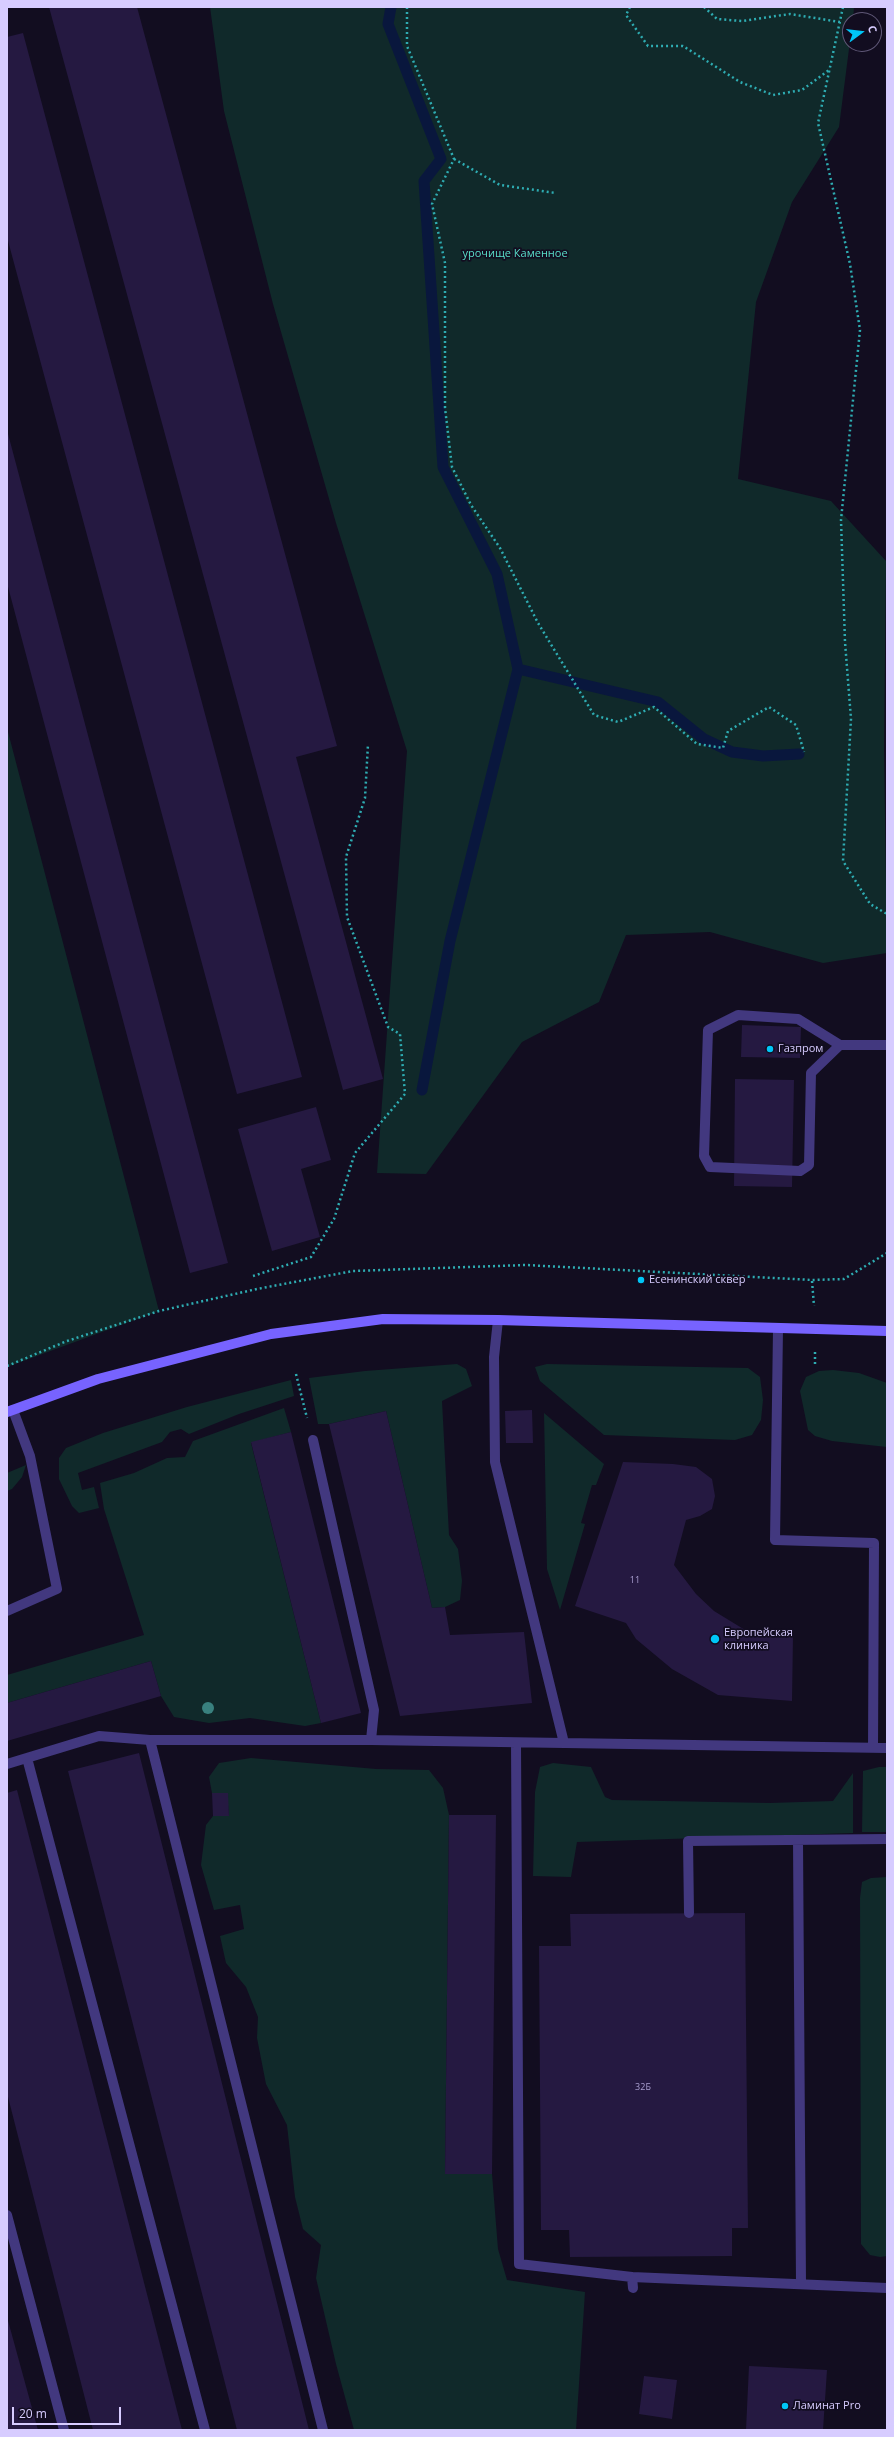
<!DOCTYPE html>
<meta charset="utf-8">
<style>
body{margin:0}
#map{position:relative;width:894px;height:2437px;overflow:hidden;background:#120d20;font-family:"Open Sans",sans-serif}
canvas{display:block}
.frame{position:absolute;inset:0;border:8px solid #d7ccff;pointer-events:none}
.north{position:absolute;left:842px;top:12px;width:40px;height:40px;box-sizing:border-box;background:#120d20;border:1px solid #615979;border-radius:50%;rotate:75deg;font-size:11px;font-weight:700;line-height:16px;text-align:center;color:#d7ccff}
.north::after{content:'';display:block;margin:auto;width:14px;height:18px;background:#00c6f7;clip-path:polygon(50% 0,100% 100%,50% 72%,0 100%)}
.scale{position:absolute;left:12px;top:2407px;width:109px;height:18px;box-sizing:border-box;border:2px solid #d7ccff;border-top:0;padding-left:5px;font-size:12px;line-height:14px;white-space:nowrap;color:#d7ccff;-webkit-text-stroke:3px #120d20;paint-order:stroke}
</style>
<div id="map">
<canvas width="894" height="2437"></canvas>
<div class="frame"></div>
<div class="north">С</div>
<div class="scale">20 m</div>
</div>
<script>
const context = document.querySelector('canvas').getContext('2d');
context.lineJoin = 'round';
function fillPath(path, color) { context.fillStyle = color; context.fill(path, 'evenodd'); }
const toPath = rows => new Path2D(rows.map(r => 'M' + r).join(''));
function strokePath(path, color, width, dash) { context.strokeStyle = color; context.lineWidth = width; context.lineCap = dash ? 'butt' : 'round'; context.setLineDash(dash || []); context.stroke(path); }
function label(font, color, halo, rows, align = 'center') {
  context.font = font + ' "Open Sans",sans-serif'; context.lineWidth = 3.5; context.setLineDash([]); context.textBaseline = 'middle'; context.strokeStyle = halo; context.fillStyle = color; for (const [text, x, y, turn = 0] of rows) {
    context.save(); context.translate(x, y); context.rotate((+turn || 0) * Math.PI / 180); context.textAlign = isNaN(turn) ? turn : align; if (halo) context.strokeText(text, 0, 0); context.fillText(text, 0, 0); context.restore();
  }
}
const green = toPath([
 [210,7,854,7,853,20,850,20,850,41,839,127,792,202,756,302,738,479,831,501,886,561,884,749,887,953,823,963,710,932,626,935,599,1002,522,1042,426,1174,377,1173,407,751,336,523,273,304,224,111],
 [7,728,159,1311,7,1367],
 [457,1364,466,1369,472,1386,442,1401,449,1535,458,1549,462,1581,460,1600,445,1607,432,1608,386,1411,329,1424,318,1424,309,1378,365,1371],
 [547,1364,748,1368,760,1377,763,1400,761,1420,752,1435,735,1440,604,1435,540,1381,535,1367],
 [833,1370,859,1373,887,1383,887,1447,832,1441,815,1436,808,1430,800,1391,806,1377,819,1371],
 [291,1380,294,1396,239,1414,189,1434,181,1429,170,1432,162,1442,78,1473,82,1490,94,1487,99,1508,79,1513,72,1506,59,1479,59,1458,66,1448,103,1433,187,1407],
 [284,1408,291,1432,251,1443,321,1723,305,1726,250,1718,209,1723,174,1717,161,1696,151,1661,7,1703,7,1675,144,1635,104,1509,100,1483,134,1473,167,1458,185,1457,193,1441],
 [544,1413,604,1464,596,1485,592,1485,581,1523,585,1524,560,1610,547,1569],
 [26,1465,22,1477,12,1489,7,1491,7,1473],
 [251,1758,376,1769,429,1770,443,1788,449,1815,445,2173,492,2174,498,2249,507,2280,585,2292,576,2430,354,2430,336,2364,316,2278,321,2245,303,2229,295,2197,287,2125,266,2084,257,2038,258,2017,246,1987,226,1963,220,1936,244,1929,240,1905,214,1910,201,1865,206,1825,213,1816,229,1816,227,1794,212,1793,209,1777,219,1763],
 [553,1763,591,1767,605,1797,612,1800,770,1803,833,1801,853,1773,853,1833,577,1842,571,1877,533,1876,535,1792,540,1767],
 [879,1767,887,1767,887,1832,862,1832,863,1771],
 [887,1877,887,2256,880,2257,870,2255,861,2244,860,1898,862,1882,871,1878]
]);
const stream = toPath([
 [391,7,388,24,441,159,424,181,443,467,497,574,518,669,450,941,422,1090],
 [518,669,658,702,704,739,732,752,763,756,799,754]
]);
const building = toPath([
 [49,7,137,7,337,746,296,757,383,1079,343,1090],
 [23,33,302,1077,237,1094,7,237,7,37],
 [7,430,228,1263,190,1273,7,583],
 [742,1025,801,1027,800,1058,741,1057],
 [735,1079,794,1080,792,1187,734,1186],
 [316,1107,331,1160,301,1169,320,1237,272,1251,238,1129],
 [532,1410,533,1443,506,1443,505,1411],
 [386,1411,432,1608,445,1607,450,1635,524,1632,532,1703,400,1716,329,1424],
 [291,1432,361,1713,321,1723,251,1442],
 [623,1462,673,1464,696,1467,712,1479,715,1496,712,1509,700,1516,686,1520,674,1565,696,1594,714,1611,750,1633,793,1635,792,1701,718,1695,672,1669,636,1639,626,1623,575,1606],
 [151,1661,161,1696,7,1741,7,1703],
 [139,1753,309,2430,237,2430,68,1771],
 [17,1790,182,2430,93,2430,7,2093,7,1793],
 [212,1793,228,1793,229,1816,213,1816],
 [449,1815,496,1815,492,2174,445,2174],
 [745,1913,748,2228,732,2228,732,2256,570,2257,569,2230,541,2230,539,1946,571,1946,570,1914],
 [7,2317,38,2430,7,2430],
 [749,2366,827,2370,823,2430,746,2430],
 [644,2376,677,2380,672,2419,639,2414]
]);
const path = toPath([
 [407,7,407,46,454,159,432,204,445,263,445,408,452,467,471,505,500,548,538,623,594,715,618,722,654,707,697,744,723,748,728,731,769,707,796,725,804,752],
 [630,7,626,15,648,46,683,46,740,82,773,95,802,90,829,70],
 [704,7,717,19,742,21,790,14,840,22],
 [843,7,818,123,850,264,860,330,841,520,845,642,851,719,843,861,870,904,887,914],
 [454,159,500,185,556,193],
 [253,1276,311,1257,334,1219,355,1153,405,1094,400,1034,388,1027,347,917,346,857,365,798,368,744],
 [812,1281,814,1306],
 [815,1364,815,1352],
 [7,1366,67,1341,159,1311,257,1289,353,1271,526,1265,812,1280,844,1279,887,1253],
 [296,1374,307,1418]
]);
const lane = toPath([
 [840,1045,811,1073,809,1165,800,1171,710,1167,704,1156,708,1030,738,1015,798,1019,840,1045,887,1045],
 [498,1320,494,1357,495,1462,564,1743],
 [778,1329,775,1540,874,1543,873,1748],
 [313,1440,374,1710,371,1740],
 [7,1611,57,1589,30,1456,13,1410],
 [150,1740,323,2430],
 [516,1743,519,2264,632,2277],
 [27,1758,205,2430],
 [7,1764,99,1736,150,1740,371,1740,887,1748],
 [798,1840,801,2284],
 [689,1913,688,1841,887,1839],
 [7,2215,64,2430],
 [633,2288,632,2277,887,2288]
]);
const secondary = toPath([
 [7,1412,98,1379,271,1334,383,1319,498,1320,887,1331]
]);
const trees = [
 [208,1708]
];
const markers = [
 [770,1049,4,"#00c6f7"],
 [641,1280,4,"#00c6f7"],
 [715,1639,5,"#00c6f7"],
 [785,2406,4,"#00c6f7"]
];
const numberNames = [
 ["11",635,1580],
 ["32Б",643,2087]
];
const parkNames = [
 ["урочище Каменное",515,254]
];
const poiNames = [
 ["Газпром",778,1049],
 ["Есенинский сквер",649,1280],
 ["Европейская",724,1633],
 ["клиника",724,1646],
 ["Ламинат Pro",793,2406]
];
fillPath(green, '#10292a');
strokePath(stream, '#09173d', 11);
fillPath(building, '#251941');
strokePath(path, '#2eacb2', 2.5, [2, 3]);
strokePath(lane, '#42387f', 10);
strokePath(secondary, '#7763ff', 10);
context.fillStyle = '#39807e';
for (const [x, y] of trees) { context.beginPath(); context.arc(x, y, 6, 0, 2 * Math.PI); context.fill(); }
for (const [x, y, r, color] of markers) { const dot = new Path2D(); dot.arc(x, y, r, 0, 2 * Math.PI); context.fillStyle = color; context.fill(dot); strokePath(dot, '#120d20', 1.5); }
label('9px', '#aa9fd0', null, numberNames);
label('11px', '#59dfca', '#120d20', parkNames);
label('11px', '#d7ccff', '#120d20', poiNames, 'left');
</script>
